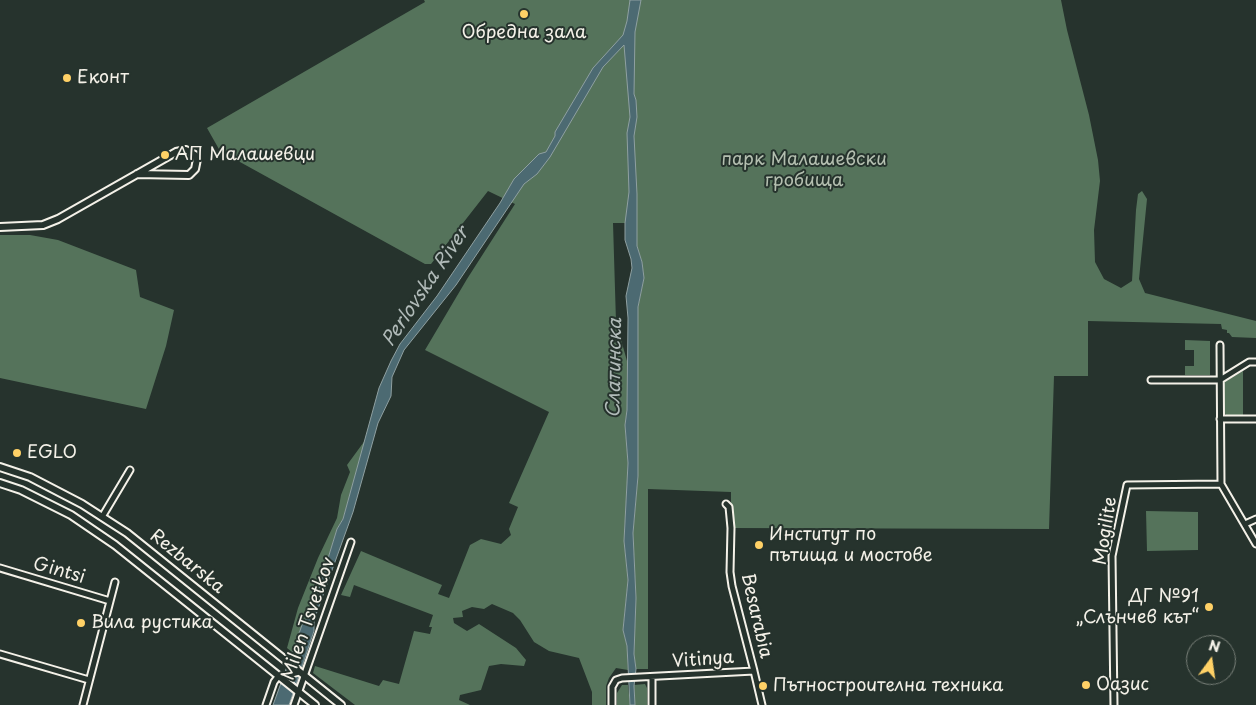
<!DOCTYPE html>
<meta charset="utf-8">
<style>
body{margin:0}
#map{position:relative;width:1256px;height:705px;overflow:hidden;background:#26332d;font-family:"Playpen Sans",sans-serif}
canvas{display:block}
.north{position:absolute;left:1186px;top:635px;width:50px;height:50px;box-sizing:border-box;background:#26332d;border:1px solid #787f78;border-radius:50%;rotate:14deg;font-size:14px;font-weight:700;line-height:20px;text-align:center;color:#f4f1e8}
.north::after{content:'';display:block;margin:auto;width:18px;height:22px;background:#ffd166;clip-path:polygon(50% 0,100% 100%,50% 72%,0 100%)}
</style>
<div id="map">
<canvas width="1256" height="705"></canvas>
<div class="north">N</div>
</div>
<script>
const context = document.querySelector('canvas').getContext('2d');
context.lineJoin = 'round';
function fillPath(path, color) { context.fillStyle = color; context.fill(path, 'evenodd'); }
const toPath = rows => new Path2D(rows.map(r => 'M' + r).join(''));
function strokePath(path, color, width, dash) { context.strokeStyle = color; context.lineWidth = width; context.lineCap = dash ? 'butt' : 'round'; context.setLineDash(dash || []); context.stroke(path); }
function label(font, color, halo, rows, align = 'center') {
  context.font = font + ' "Playpen Sans",sans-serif'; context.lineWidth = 4; context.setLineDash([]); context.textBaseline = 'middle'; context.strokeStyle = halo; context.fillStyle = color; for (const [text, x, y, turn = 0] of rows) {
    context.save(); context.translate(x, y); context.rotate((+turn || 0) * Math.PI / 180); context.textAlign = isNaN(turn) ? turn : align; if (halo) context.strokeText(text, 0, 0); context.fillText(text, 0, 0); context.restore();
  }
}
const green = toPath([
 [424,0,1061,0,1067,30,1089,115,1098,160,1100,181,1094,230,1095,262,1104,279,1121,288,1132,281,1136,210,1138,194,1142,191,1147,199,1139,279,1145,293,1256,321,1256,338,1232,337,1229,333,1227,333,1227,330,1222,329,1221,324,1088,321,1088,376,1054,376,1049,529,731,528,731,492,648,489,648,669,636,669,634,654,636,598,633,533,638,476,638,307,644,278,642,262,637,246,637,223,613,223,616,322,627,361,627,410,625,425,628,463,624,541,628,580,623,630,627,646,628,670,616,668,609,678,606,686,606,705,592,705,592,692,579,658,549,651,534,642,520,620,513,613,492,604,484,609,472,607,462,611,463,617,453,618,454,623,467,631,479,624,516,648,526,660,524,666,501,664,489,666,481,690,460,695,459,700,470,705,479,705,355,705,313,673,315,666,379,686,383,680,399,684,414,631,430,634,432,627,429,627,433,615,354,585,350,597,341,595,361,551,442,585,438,594,449,598,470,545,481,539,501,544,511,535,509,529,518,507,509,503,549,412,425,350,467,279,515,204,488,191,431,264,425,264,220,151,207,128,425,2],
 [0,235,30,235,58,240,136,270,140,297,174,310,166,346,146,409,0,378],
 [1185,340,1210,341,1210,375,1185,375,1185,366,1194,366,1194,350,1185,350],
 [1243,371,1243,415,1226,415,1224,412,1223,383],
 [366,439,343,519,337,529,314,604,308,617,302,625,292,652,287,648,298,608,318,558,337,518,341,495,350,472,347,465],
 [1146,511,1198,512,1198,550,1147,551],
 [645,684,647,688,647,705,635,705,634,685],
 [622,685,628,685,630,705,617,705,617,693]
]);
const water = toPath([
 [630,0,641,0,635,32,634,94,636,100,637,117,634,136,637,194,637,246,642,262,644,278,638,307,638,476,633,533,636,598,634,654,636,669,634,686,635,705,630,705,627,646,623,630,628,580,624,541,628,463,625,425,627,410,628,318,626,296,632,268,631,259,625,240,625,223,629,192,627,133,630,117,624,45,603,67,550,157,537,174,524,184,456,285,404,350,392,377,391,396,378,423,353,512,314,620,314,631,289,705,273,705,302,625,308,616,314,604,337,529,343,519,379,388,391,361,400,344,437,296,500,203,514,179,539,154,546,152,555,136,555,132,593,68,623,35,627,21,630,0]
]);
const minor = toPath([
 [1220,345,1221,484,1256,544],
 [1151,380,1220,380,1249,362,1256,362],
 [1220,419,1256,419],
 [726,504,729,507,731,528,730,572,732,586,754,671,762,705],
 [102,517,130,470],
 [1245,524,1256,519],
 [0,568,110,601],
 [0,654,89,680],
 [83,705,115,582],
 [266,705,274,682,277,678,299,672],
 [294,705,351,542],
 [612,705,612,687,616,680,622,678,754,671],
 [652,705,652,677],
 [1114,705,1112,556,1127,485,1221,484]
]);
const tertiary = toPath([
 [0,227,43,225,58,219,176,152,186,150,195,155,197,159,195,169,189,175,137,174],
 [0,467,30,477,82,504,127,533,341,705],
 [0,483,21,490,71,515,115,545,315,705]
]);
const markers = [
 [524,14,5,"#ffd166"],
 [67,78,5,"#ffd166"],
 [165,155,5,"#ffd166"],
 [17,453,5,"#ffd166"],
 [759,545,5,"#ffd166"],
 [1209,607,5,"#ffd166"],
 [81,623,5,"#ffd166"],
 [1086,685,5,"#ffd166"],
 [763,686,5,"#ffd166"]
];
const poiNames = [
 ["Обредна зала",524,33,"center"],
 ["Еконт",77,78],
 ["АП Малашевци",175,155],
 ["EGLO",27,453],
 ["Институт по",769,535],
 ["пътища и мостове",769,556],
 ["ДГ №91",1199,597,"right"],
 ["„Слънчев кът“",1199,618,"right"],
 ["Вила рустика",91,623],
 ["Оазис",1096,685],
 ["Пътностроителна техника",773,686]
];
const parkNames = [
 ["парк Малашевски",804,160],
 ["гробища",804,181]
];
const streetNames = [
 ["Mogilite",1106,531,-81],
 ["Rezbarska",187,562,39],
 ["Gintsi",59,571,16],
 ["Besarabia",756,616,77],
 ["Milen Tsvetkov",309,619,-71],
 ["Vitinya",703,660,-4]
];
const waterNames = [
 ["Perlovska River",426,287,-56],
 ["Слатинска",615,368,-89]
];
fillPath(green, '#55735b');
fillPath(water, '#4c6a72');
strokePath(water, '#8fa0a1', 1);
strokePath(minor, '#f4f1e8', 9);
strokePath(tertiary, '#f4f1e8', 10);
strokePath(minor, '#26332d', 5);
strokePath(tertiary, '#26332d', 6);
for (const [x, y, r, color] of markers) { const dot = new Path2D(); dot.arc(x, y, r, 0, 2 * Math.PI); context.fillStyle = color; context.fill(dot); strokePath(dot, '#26332d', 2); }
label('18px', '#f4f1e8', '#26332d', poiNames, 'left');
label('18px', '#b4bfb0', '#26332d', parkNames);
label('18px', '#f4f1e8', '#26332d', streetNames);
label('italic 19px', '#b1bbb9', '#26332d', waterNames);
</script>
